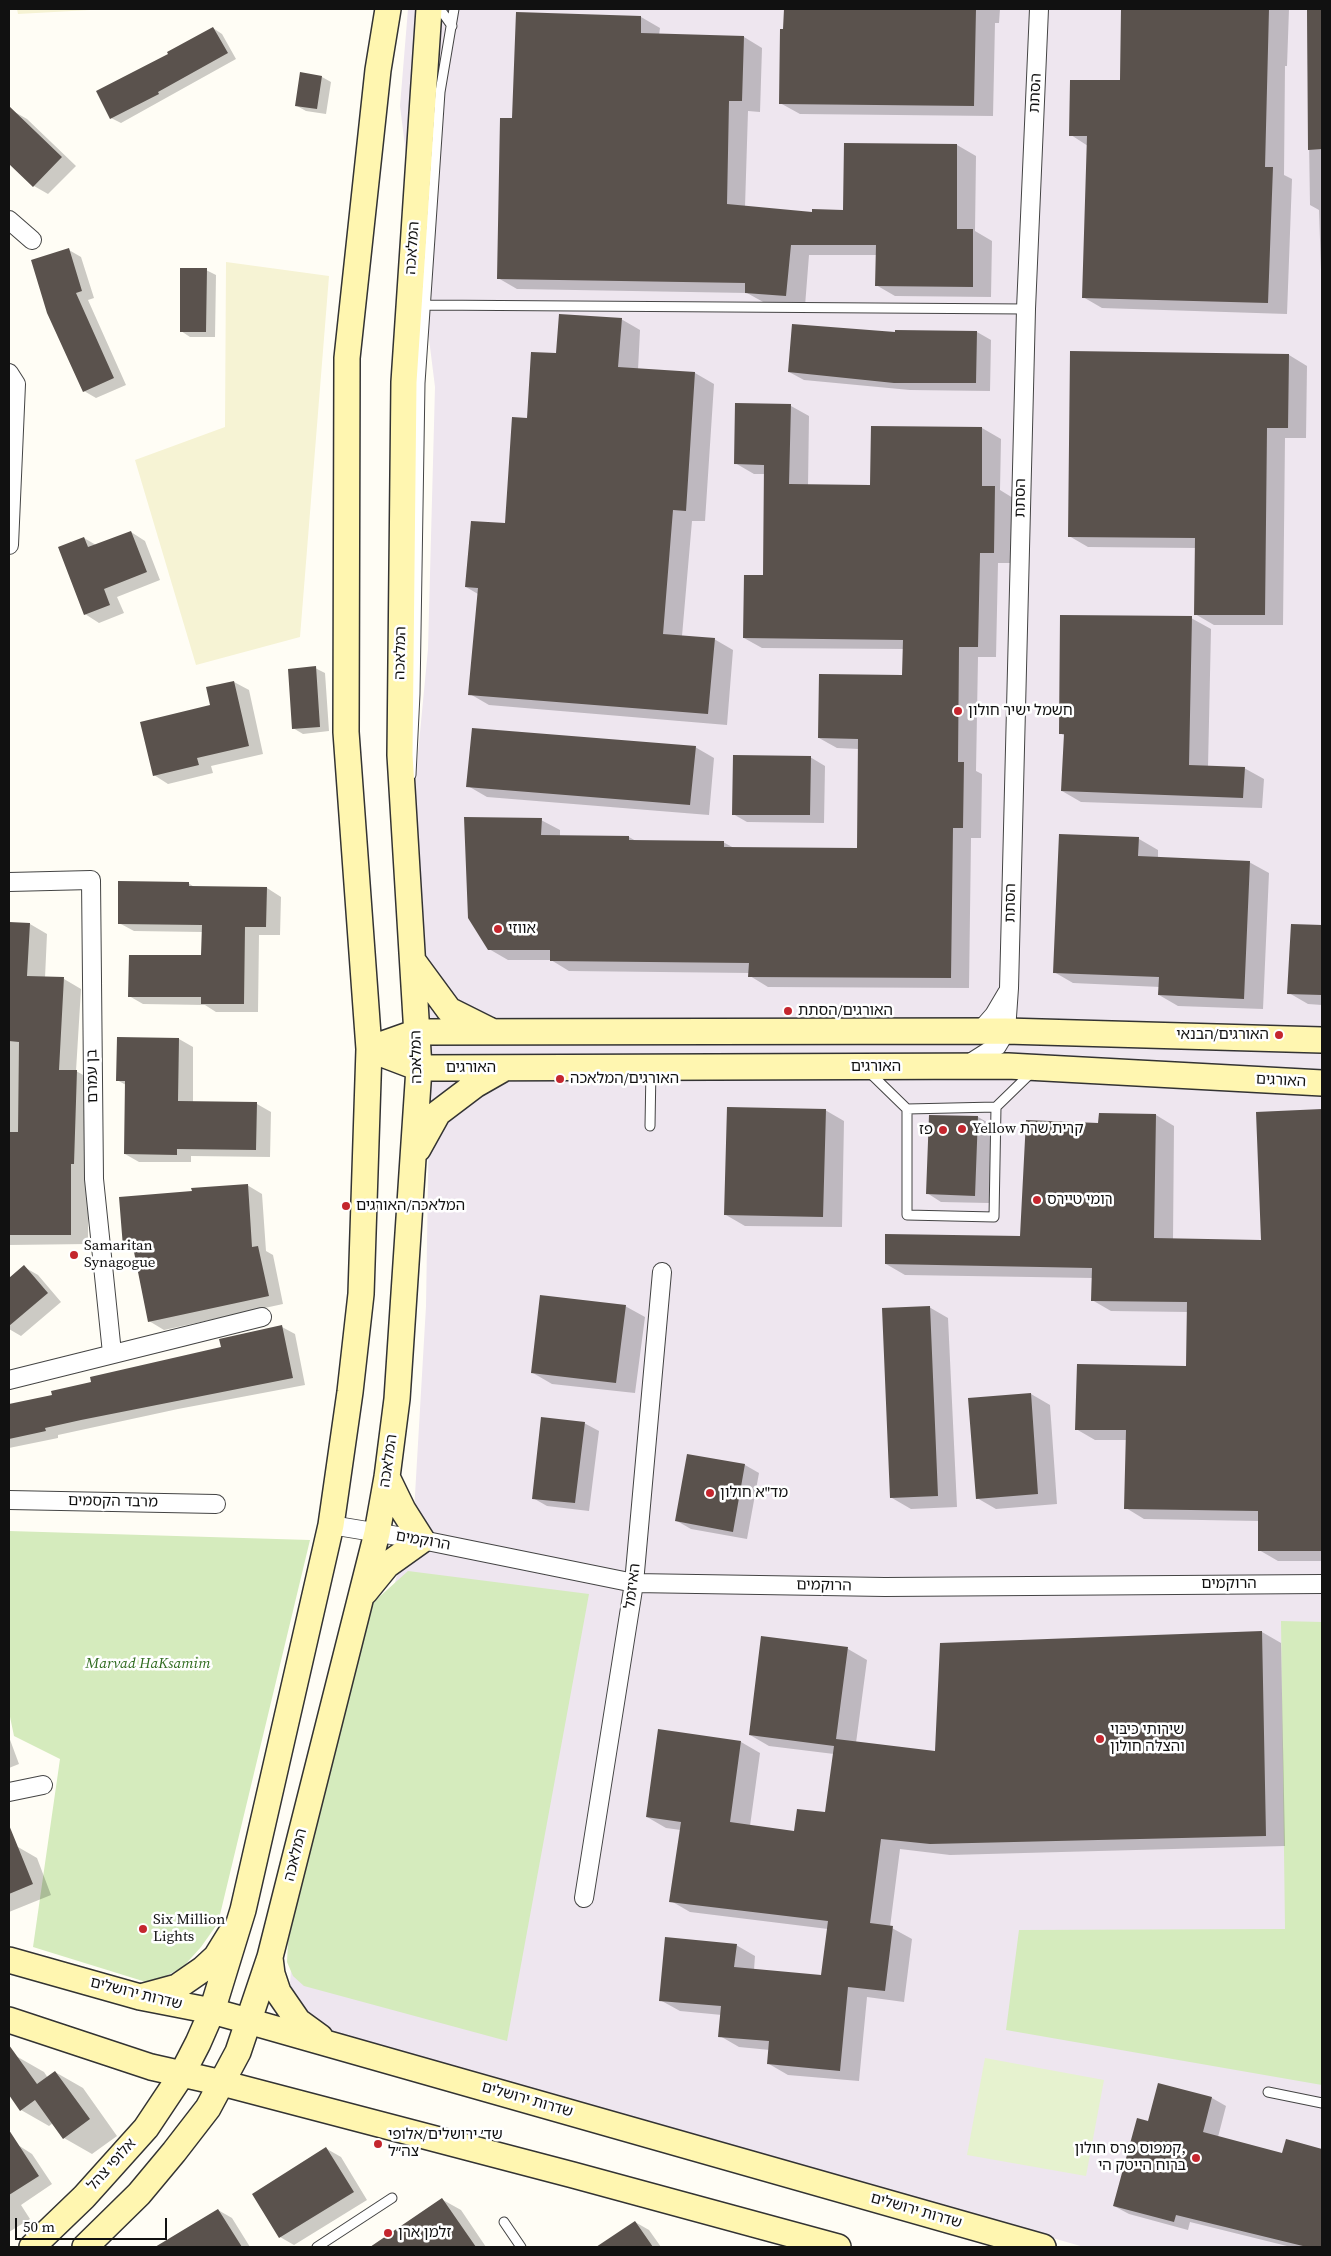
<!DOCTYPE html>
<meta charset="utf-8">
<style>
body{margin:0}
#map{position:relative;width:1331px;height:2256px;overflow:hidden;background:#fffdf5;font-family:"Source Serif 4",serif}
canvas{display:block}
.frame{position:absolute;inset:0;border:10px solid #111;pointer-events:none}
.scale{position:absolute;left:15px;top:2218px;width:152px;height:22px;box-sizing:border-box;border:2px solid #111;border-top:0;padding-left:6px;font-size:15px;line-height:18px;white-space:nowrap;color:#111;-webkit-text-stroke:4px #fff;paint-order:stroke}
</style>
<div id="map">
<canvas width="1331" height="2256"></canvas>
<div class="frame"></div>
<div class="scale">50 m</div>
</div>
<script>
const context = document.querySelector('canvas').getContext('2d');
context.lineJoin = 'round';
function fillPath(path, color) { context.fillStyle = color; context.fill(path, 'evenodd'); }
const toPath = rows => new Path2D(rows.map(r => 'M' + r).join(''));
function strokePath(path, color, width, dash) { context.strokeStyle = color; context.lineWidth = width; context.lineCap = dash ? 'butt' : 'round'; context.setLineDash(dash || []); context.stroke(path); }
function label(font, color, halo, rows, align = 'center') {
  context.font = font + ' "Source Serif 4","Noto Sans Hebrew",serif'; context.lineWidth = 5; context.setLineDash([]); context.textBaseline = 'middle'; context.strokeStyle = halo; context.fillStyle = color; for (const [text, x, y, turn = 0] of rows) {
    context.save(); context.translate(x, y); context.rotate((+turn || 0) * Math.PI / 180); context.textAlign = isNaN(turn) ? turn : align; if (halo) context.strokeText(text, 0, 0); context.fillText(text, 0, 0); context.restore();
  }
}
const industrial = toPath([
 [408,9,1322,9,1322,2247,1084,2247,335,2033,314,2020,299,2005,294,1995,290,1984,291,1968,414,1512,426,1306,430,1053,412,816,428,649,435,387,400,106]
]);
const farmland = toPath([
 [17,9,108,9,18,14],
 [226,262,329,276,300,637,196,665,135,460,225,427]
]);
const green = toPath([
 [9,1531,310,1540,218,1923,201,1947,183,1967,162,1978,146,1982,33,1947,60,1759,14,1736,9,1712],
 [408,1571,589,1594,507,2041,304,1986,293,1976,287,1962,288,1942,367,1608],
 [1281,1621,1322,1622,1322,2085,1006,2030,1019,1930,1285,1929]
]);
const pitch = toPath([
 [985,2058,1104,2080,1086,2176,967,2155]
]);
const shadow = toPath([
 [785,9,1000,9,999,23,995,23,993,116,800,114,780,103],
 [1122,9,1289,9,1287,66,1285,66,1284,175,1292,179,1287,314,1102,308,1083,297,1088,146,1071,135,1121,82],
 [1307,9,1322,9,1322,300,1319,210,1310,205],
 [641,17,660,28,659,35,744,37,762,48,760,112,748,111,745,207,813,213,844,211,845,145,957,145,976,156,975,231,992,241,991,297,895,296,876,285,877,255,809,255,805,306,765,303,747,293,517,289,498,278,513,119],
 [213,28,222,34,236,59,121,123,111,118,169,54],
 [301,74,322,77,331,82,326,114,306,111,297,106],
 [13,111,27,119,76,166,48,194,34,186,9,162,9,116],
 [69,250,81,257,94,298,88,300,126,385,96,398,84,391],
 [206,270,216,275,215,337,190,337,181,331],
 [621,319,640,330,638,370,695,373,714,384,705,521,692,521,682,636,714,639,733,650,727,725,489,705,470,694,478,594,466,587,506,525,528,419,557,354],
 [977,332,991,340,990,391,910,390,804,380,789,372,896,334],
 [1289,355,1307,366,1306,438,1285,438,1283,625,1214,625,1195,614,1196,548,1088,547,1069,536],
 [791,406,809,416,808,486,872,486,873,427,982,428,1001,439,1000,490,1013,498,1012,563,998,563,996,657,978,657,976,771,982,774,981,838,971,838,969,988,768,987,750,976,750,973,569,971,551,960,508,960,489,949,541,820,560,830,560,837,629,837,636,841,723,842,734,848,858,849,859,749,837,748,819,738,904,676,904,649,762,648,744,638,764,576,765,474,754,474,735,463],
 [1321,501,1322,501,1322,572],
 [131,532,145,541,160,580,117,597,124,613,99,623,85,614,84,538,96,545],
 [1191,618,1211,629,1208,767,1244,768,1264,779,1262,808,1081,802,1062,791,1065,736,1060,733],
 [315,668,325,673,329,731,303,734,293,728],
 [234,682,249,690,263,754,211,766,213,773,168,784,154,775],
 [695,747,714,758,709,815,487,797,468,786],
 [810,757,825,766,824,823,747,822,733,814],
 [1139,839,1158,850,1158,858,1249,862,1269,873,1263,1009,1178,1006,1159,995,1160,987,1073,983,1054,972],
 [188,883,196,888,267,888,281,897,280,935,259,935,258,1012,216,1012,205,1005,143,1004,129,996,203,957,203,932,134,931,119,923],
 [9,923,30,924,47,934,45,978,64,979,81,989,76,1071,94,1081,88,1173,88,1244,9,1245],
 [1292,925,1322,926,1322,1005,1308,1004,1289,993],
 [118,1038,179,1039,193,1047,193,1103,257,1104,271,1112,270,1157,191,1156,191,1162,139,1162,125,1154,126,1085,117,1080],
 [825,1110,844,1121,842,1227,745,1226,726,1215],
 [1322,1110,1322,1561,1278,1561,1259,1550,1259,1521,1144,1519,1126,1508,1127,1440,1095,1440,1076,1429,1187,1367,1188,1312,1111,1311,1092,1300,1093,1278,905,1275,886,1264,1022,1237,1100,1124,1156,1115,1174,1126,1173,1240,1262,1241,1257,1113],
 [930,1116,978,1117,992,1125,989,1203,941,1202,927,1193],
 [247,1185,262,1194,266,1251,273,1255,283,1304,164,1330,149,1321,135,1253,124,1247,193,1192],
 [24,1267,38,1275,61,1302,21,1336,9,1329,9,1279],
 [625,1306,645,1317,635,1393,552,1384,533,1373],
 [929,1307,948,1318,957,1507,911,1509,892,1498],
 [282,1327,295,1334,305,1385,178,1409,58,1435,58,1438,9,1448,9,1406,53,1396,222,1348],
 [1031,1394,1050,1405,1057,1504,996,1509,977,1498],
 [584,1423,599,1431,589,1511,547,1506,533,1498],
 [688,1455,745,1465,759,1473,747,1539,691,1529,677,1521],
 [1262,1632,1281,1643,1285,1846,950,1855,900,1849,890,1927,912,1939,904,2002,867,1997,859,2081,788,2075,769,2064,770,2050,739,2047,720,2036,722,2015,680,2011,660,2000,736,1945,755,1956,754,1970,822,1976,828,1929,690,1912,671,1901,681,1830,666,1828,647,1817,741,1742,760,1753,750,1826,795,1832,826,1814,834,1754,769,1746,750,1735,763,1638,848,1649,867,1660,856,1743,936,1753],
 [9,1737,19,1764,9,1768],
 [18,1847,37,1858,51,1895,9,1912,9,1851],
 [16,2056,44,2072,48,2078,55,2072,83,2088,117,2136,92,2154,64,2138,53,2123,49,2126,21,2110,9,2093,9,2061],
 [1159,2084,1212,2098,1226,2106,1218,2137,1283,2154,1287,2141,1322,2150,1322,2247,1291,2247,1190,2222,1188,2230,1129,2214,1114,2206,1149,2122],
 [18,2145,32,2154,52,2184,21,2205,30,2219,9,2232,9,2151],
 [327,2149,341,2157,367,2200,294,2245,280,2237],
 [443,2200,461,2210,486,2247,372,2247],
 [218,2210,232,2218,250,2247,158,2247],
 [635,2222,649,2230,661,2247,599,2247]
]);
const building = toPath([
 [784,9,976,9,974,106,779,104,780,29,783,29],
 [1121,9,1269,9,1265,167,1273,167,1268,303,1082,298,1087,136,1069,136,1070,80,1120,80],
 [1307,9,1322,9,1322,149,1308,150],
 [516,12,641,16,641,33,744,36,742,101,729,101,727,204,812,212,812,209,843,210,844,143,957,144,957,229,973,229,973,287,875,286,876,245,791,245,786,296,745,293,745,283,497,279,500,118,512,118],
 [213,27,228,53,158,92,159,94,110,119,96,91,168,54,167,52],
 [300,72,322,76,317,109,295,106],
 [9,106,62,157,33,187,9,164],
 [69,248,82,291,76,293,114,378,83,392,47,313,31,260],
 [180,268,207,268,206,332,180,332],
 [559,314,622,318,618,367,695,372,686,511,673,510,663,634,715,638,708,714,468,695,478,588,465,587,471,521,505,523,512,417,527,418,531,352,556,353],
 [792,324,895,332,895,330,977,331,976,383,894,383,788,372],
 [1070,351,1289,354,1288,428,1267,428,1265,615,1194,615,1195,538,1068,537],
 [735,403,791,404,789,484,870,485,871,426,982,427,982,486,995,486,994,553,980,553,978,647,959,647,958,762,964,762,963,828,953,828,951,978,748,977,749,963,550,961,550,950,488,950,468,918,464,817,542,818,541,835,629,836,629,840,724,841,724,847,857,848,858,739,818,738,819,674,902,675,903,640,743,638,744,575,763,575,764,465,734,464],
 [131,531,147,572,104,589,110,605,84,615,58,547,84,537,88,547],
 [1060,615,1192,616,1189,765,1245,767,1243,798,1061,791,1064,734,1059,734],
 [316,666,320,727,292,729,288,669],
 [234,681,249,746,197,758,199,765,153,776,140,722,210,705,206,687],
 [472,728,696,746,690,805,466,787],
 [733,755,811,756,810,815,732,815],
 [1059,834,1139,837,1138,856,1250,861,1244,999,1158,995,1159,977,1053,973],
 [118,881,189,882,189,886,267,887,266,927,245,927,244,1004,201,1004,201,997,128,997,129,955,201,955,202,925,118,924],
 [9,922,30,923,27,976,64,977,59,1070,77,1070,74,1164,71,1164,71,1235,9,1235,9,1132,18,1132,19,1042,9,1041],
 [1291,924,1322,925,1322,995,1287,994],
 [117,1037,179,1038,178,1101,257,1102,256,1150,177,1149,177,1155,124,1154,125,1081,116,1081],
 [727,1107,826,1109,823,1217,724,1215],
 [1322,1109,1322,1551,1258,1551,1258,1511,1124,1509,1126,1430,1075,1430,1077,1364,1186,1366,1187,1302,1091,1301,1092,1268,885,1264,885,1234,1020,1236,1026,1120,1098,1123,1099,1113,1156,1114,1154,1238,1261,1240,1256,1112],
 [929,1115,978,1116,975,1196,926,1194],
 [248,1184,252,1247,258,1246,269,1296,148,1322,133,1247,123,1247,119,1197,192,1191,191,1188],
 [24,1265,48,1293,9,1326,9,1278],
 [540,1295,626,1305,616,1383,531,1373],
 [930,1306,938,1496,890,1498,882,1308],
 [282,1325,293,1378,81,1420,45,1428,46,1431,9,1439,9,1404,52,1395,51,1391,91,1382,90,1377,221,1347,219,1339],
 [1031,1393,1038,1494,976,1499,968,1398],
 [541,1417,585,1422,575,1503,532,1499],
 [687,1454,745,1464,733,1532,675,1521],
 [1262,1631,1266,1836,930,1844,881,1839,870,1923,893,1926,885,1991,848,1987,840,2071,767,2064,769,2041,718,2037,721,2006,659,2001,665,1937,737,1944,734,1967,821,1975,828,1921,669,1902,681,1822,646,1817,658,1729,741,1741,730,1822,794,1831,797,1809,825,1812,834,1746,749,1735,761,1636,848,1647,836,1739,935,1751,940,1643],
 [9,1825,33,1884,9,1894],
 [9,2045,37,2084,55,2071,90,2119,63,2139,35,2100,20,2111,9,2095],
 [1158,2083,1212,2097,1203,2132,1282,2153,1286,2139,1322,2149,1322,2247,1307,2247,1176,2215,1174,2222,1113,2206,1137,2118,1148,2121],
 [9,2130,39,2176,9,2195],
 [326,2147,354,2192,279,2238,252,2194],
 [442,2198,476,2247,370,2247],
 [218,2209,242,2247,155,2247],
 [635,2221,653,2247,596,2247]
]);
const lane = toPath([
 [440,9,452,26],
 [425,305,1026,309],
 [411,775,415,694,420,383,440,92,454,9],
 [869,1072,907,1109,996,1107,1032,1072],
 [907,1109,907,1215,994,1217,996,1107],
 [650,1126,651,1068],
 [1268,2092,1322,2103],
 [504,2222,521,2247],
 [317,2247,392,2198]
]);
const street = toPath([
 [9,220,32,240],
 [9,373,16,384,9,545],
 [9,882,91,880,94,1179,112,1353],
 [980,1031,994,1015,1007,993],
 [967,1065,997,1046,1006,1031,1009,988,1026,309,1039,9],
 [9,1380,262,1317],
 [9,1500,216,1504],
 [331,1525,422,1540,634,1583,885,1587,1322,1584],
 [9,1792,43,1785],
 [584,1898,634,1583,662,1272]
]);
const secondary = toPath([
 [413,961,449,1010,489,1030],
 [369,1049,419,1068,1008,1066,1322,1083],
 [369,1049,417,1032,1006,1031,1322,1040],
 [418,1149,438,1113,475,1085,503,1069],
 [365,1592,387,1565,422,1540,403,1510,387,1477],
 [270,1958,272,1974,278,1992,298,2021,320,2037],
 [9,1960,140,1997,212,2011,248,2021,1043,2247],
 [144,1996,177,1987,203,1969,216,1957,229,1936],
 [9,2020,151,2067,222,2083,573,2175,838,2247],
 [32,2247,84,2197,146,2128,182,2074,198,2043,212,2011,243,1910,331,1525,350,1392,361,1294,369,1049,346,732,347,358,378,70,388,9],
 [85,2247,139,2194,174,2152,208,2108,238,2052,270,1957,377,1533,387,1477,397,1399,419,1068,400,755,404,382,429,9]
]);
const markers = [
 [958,711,5,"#c4262e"],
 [498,929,5,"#c4262e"],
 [788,1011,5,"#c4262e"],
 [1279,1035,5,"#c4262e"],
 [560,1079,5,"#c4262e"],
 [962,1129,5,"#c4262e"],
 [943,1130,5,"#c4262e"],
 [1037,1200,5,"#c4262e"],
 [346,1206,5,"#c4262e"],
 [74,1255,5,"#c4262e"],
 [710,1493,5,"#c4262e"],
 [1100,1739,5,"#c4262e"],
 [143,1929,5,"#c4262e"],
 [378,2144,5,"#c4262e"],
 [1196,2158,5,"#c4262e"],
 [388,2233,5,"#c4262e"]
];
const streetNames = [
 ["הסתת",1036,93,-87],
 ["המלאכה",413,248,-86],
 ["הסתת",1021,498,-89],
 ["המלאכה",401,653,-89],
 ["הסתת",1011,903,-89],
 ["המלאכה",417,1057,-91],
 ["האורגים",876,1067],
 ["האורגים",471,1068],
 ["בן עמרם",93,1076,-91],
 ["האורגים",1281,1081,3],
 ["המלאכה",389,1461,-82],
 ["מרבד הקסמים",113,1502,1],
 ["הרוקמים",423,1541,10],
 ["הרוקמים",1229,1584],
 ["האיזמל",633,1586,-83],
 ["הרוקמים",824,1586,1],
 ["המלאכה",296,1855,-76],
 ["שדרות ירושלים",136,1994,14],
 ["שדרות ירושלים",527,2100,16],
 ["אלופי צהל",112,2165,-48],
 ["שדרות ירושלים",916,2211,16]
];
const poiNames = [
 ["חשמל ישיר חולון",968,711],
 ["אווזי",508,929],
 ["האורגים/הסתת",798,1011],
 ["האורגים/הבנאי",1269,1035,"right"],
 ["האורגים/המלאכה",570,1079],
 ["Yellow קרית שרת",972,1129],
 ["פז",933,1130,"right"],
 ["רומי טיירס",1047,1200],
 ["המלאכה/האורגים",356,1206],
 ["Samaritan",84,1246],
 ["Synagogue",84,1263],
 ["מד\"א חולון",720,1493],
 ["שירותי כיבוי",1110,1730],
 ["והצלה חולון",1110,1747],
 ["Six Million",153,1920],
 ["Lights",153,1937],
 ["שד׳ ירושלים/אלופי",388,2135],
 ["צה״ל",388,2152],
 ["קמפוס פרס חולון,",1186,2149,"right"],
 ["ברוח הייטק הי",1186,2166,"right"],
 ["זלמן ארן",398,2233]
];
const parkNames = [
 ["Marvad HaKsamim",148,1664]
];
fillPath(industrial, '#eee6ef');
fillPath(farmland, '#f6f3d4');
fillPath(green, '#d5ebbd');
fillPath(pitch, '#e6f2cf');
fillPath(shadow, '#0003');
fillPath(building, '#5a524d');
strokePath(lane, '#444', 11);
strokePath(street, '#444', 20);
strokePath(secondary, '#333', 28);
strokePath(lane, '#fff', 9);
strokePath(street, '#fff', 18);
strokePath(secondary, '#fff6b0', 25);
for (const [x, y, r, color] of markers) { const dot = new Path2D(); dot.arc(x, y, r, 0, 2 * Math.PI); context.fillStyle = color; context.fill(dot); strokePath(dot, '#fff', 2); }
label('15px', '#111', '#fff', streetNames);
label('15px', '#111', '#fff', poiNames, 'left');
label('italic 15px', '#2f6b1f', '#fff', parkNames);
</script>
